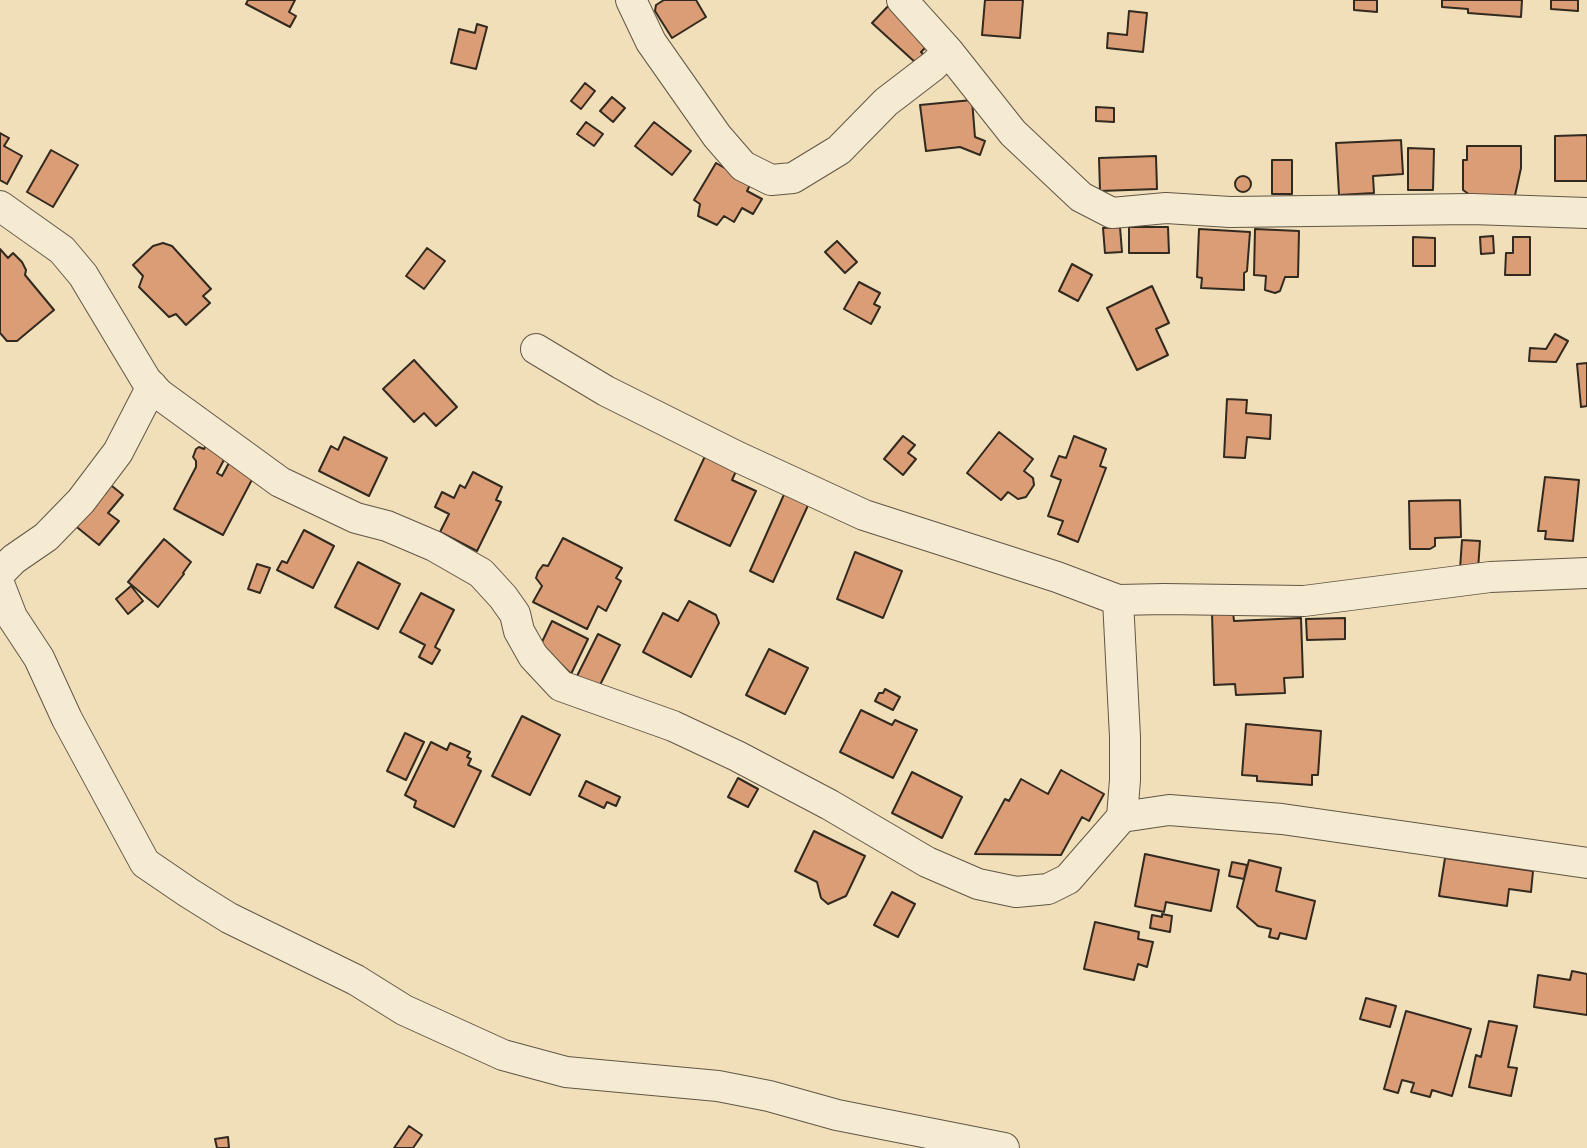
<!DOCTYPE html>
<style>
body{margin:0}
canvas{display:block;background:#f0dfb9}
</style>
<canvas width="1587" height="1148"></canvas>
<script>
const context = document.querySelector('canvas').getContext('2d');
context.lineJoin = 'round';
function fillPath(path, color) { context.fillStyle = color; context.fill(path, 'evenodd'); }
const toPath = rows => new Path2D(rows.map(r => 'M' + r).join(''));
function strokePath(path, color, width, dash) { context.strokeStyle = color; context.lineWidth = width; context.lineCap = dash ? 'butt' : 'round'; context.setLineDash(dash || []); context.stroke(path); }
const building = toPath([
 [248,0,295,0,289,12,296,16,290,27,246,4,248,0],
 [664,0,696,0,706,17,672,38,655,11,656,5,664,0],
 [985,0,1023,0,1020,38,982,35,985,0],
 [1354,0,1377,0,1377,12,1354,10,1354,0],
 [1442,0,1522,0,1521,17,1468,13,1468,9,1442,7,1442,0],
 [1551,0,1578,0,1578,11,1551,9,1551,0],
 [892,2,933,40,921,52,925,56,917,64,872,23,892,2],
 [1129,11,1147,13,1143,52,1107,48,1108,33,1127,35,1129,11],
 [477,24,487,27,476,69,451,63,459,29,475,33,477,24],
 [585,83,595,91,581,109,571,101,585,83],
 [612,97,625,108,613,122,600,111,612,97],
 [972,100,975,137,985,141,980,155,960,147,926,151,920,105,972,100],
 [1096,107,1114,108,1114,122,1096,121,1096,107],
 [586,122,603,134,594,146,577,134,586,122],
 [654,122,691,151,672,175,635,146,654,122],
 [0,133,9,138,4,146,22,156,7,184,0,180,0,133],
 [1587,135,1587,181,1555,181,1555,136,1587,135],
 [1401,140,1403,174,1373,176,1374,193,1339,195,1336,143,1401,140],
 [1467,146,1521,146,1521,168,1514,200,1470,195,1463,190,1463,160,1467,160,1467,146],
 [1408,148,1434,149,1433,190,1408,190,1408,148],
 [51,150,78,165,53,207,27,192,51,150],
 [1156,156,1157,189,1100,191,1099,158,1156,156],
 [1272,160,1292,160,1292,194,1272,194,1272,160],
 [716,163,751,183,747,191,762,199,753,214,742,208,734,222,724,216,717,225,698,216,700,204,694,200,716,163],
 '1235 184a8 8 0 1 1 16 0a8 8 0 1 1-16 0Z',
 [1120,227,1122,252,1105,253,1103,228,1120,227],
 [1129,227,1168,227,1169,253,1129,253,1129,227],
 [1199,229,1250,232,1247,271,1244,273,1244,290,1201,288,1202,278,1197,277,1199,229],
 [1255,229,1299,231,1298,277,1285,277,1280,291,1275,293,1265,290,1266,276,1254,275,1255,229],
 [1493,236,1494,253,1481,254,1480,237,1493,236],
 [1413,237,1435,238,1435,266,1413,266,1413,237],
 [1513,237,1530,237,1530,275,1505,275,1506,253,1513,253,1513,237],
 [837,241,857,262,845,273,825,252,837,241],
 [163,243,172,246,211,289,203,296,210,303,186,325,176,314,169,317,139,287,143,276,133,265,153,246,163,243],
 [427,248,445,261,424,289,406,276,427,248],
 [0,249,8,258,13,253,22,262,26,270,25,275,54,310,17,341,7,341,0,333,0,249],
 [1072,264,1092,275,1078,301,1059,291,1072,264],
 [859,282,880,293,874,304,880,307,871,324,844,309,859,282],
 [1152,286,1169,323,1156,329,1168,355,1137,370,1107,308,1152,286],
 [1555,334,1568,341,1556,362,1529,361,1530,348,1546,349,1555,334],
 [414,360,457,407,436,426,424,413,414,422,383,389,414,360],
 [1587,363,1587,406,1581,407,1577,364,1587,363],
 [1227,399,1247,400,1246,413,1271,415,1270,439,1247,437,1245,458,1224,457,1227,399],
 [999,432,1033,459,1024,471,1033,478,1034,485,1026,497,1018,499,1008,492,1001,500,967,473,999,432],
 [903,436,915,445,908,453,916,459,903,475,884,459,903,436],
 [1074,436,1106,449,1100,466,1106,468,1078,542,1058,534,1063,521,1048,516,1061,480,1051,476,1059,456,1066,458,1074,436],
 [344,437,387,458,369,496,319,471,331,446,338,450,344,437],
 [206,445,226,456,217,473,222,476,231,459,256,472,223,535,174,509,196,467,196,461,193,457,196,449,199,447,204,449,206,445],
 [707,452,738,467,732,480,756,491,730,546,675,520,707,452],
 [473,472,502,487,496,500,501,502,477,551,440,532,449,514,435,507,442,492,454,498,460,485,465,488,473,472],
 [1545,477,1579,480,1573,541,1545,539,1546,531,1538,531,1545,477],
 [107,482,123,495,108,513,119,521,99,545,73,524,107,482],
 [786,490,810,501,773,582,750,571,786,490],
 [1460,500,1461,537,1435,538,1435,546,1430,549,1410,549,1409,501,1460,500],
 [304,530,334,546,313,588,277,570,282,561,287,563,304,530],
 [563,538,622,568,616,578,621,581,606,611,598,606,587,629,533,602,542,586,536,578,538,572,543,565,548,566,563,538],
 [164,539,191,562,183,573,184,574,158,607,128,582,164,539],
 [1462,540,1480,541,1478,570,1460,569,1462,540],
 [855,552,902,571,883,618,837,599,855,552],
 [358,562,400,584,378,629,335,607,358,562],
 [257,564,270,568,260,593,248,589,257,564],
 [131,586,143,601,128,614,116,599,131,586],
 [421,593,454,610,435,647,440,650,432,664,419,657,425,645,400,632,421,593],
 [689,601,716,615,719,623,691,677,643,652,663,613,678,621,689,601],
 [1233,612,1234,621,1301,618,1303,677,1284,678,1285,693,1236,695,1235,684,1214,685,1212,613,1233,612],
 [1345,618,1345,639,1307,640,1306,619,1345,618],
 [552,621,588,639,571,674,541,644,552,621],
 [598,634,620,645,599,687,577,676,598,634],
 [769,649,808,668,785,714,746,695,769,649],
 [885,689,900,697,893,710,875,701,879,693,883,693,885,689],
 [861,710,892,725,895,720,917,730,893,778,840,752,861,710],
 [522,716,560,735,530,795,492,776,522,716],
 [1246,724,1321,731,1318,775,1312,775,1312,785,1257,781,1257,776,1242,775,1246,724],
 [405,733,424,742,406,780,387,771,405,733],
 [431,742,447,750,450,743,470,752,467,757,471,759,468,765,481,771,454,827,414,807,416,801,405,795,431,742],
 [1061,770,1104,794,1089,821,1082,817,1061,855,975,854,1005,799,1009,801,1021,779,1048,794,1061,770],
 [912,772,962,797,942,838,892,813,912,772],
 [738,778,758,789,748,807,728,797,738,778],
 [586,781,620,797,616,806,607,802,604,808,579,796,586,781],
 [814,831,865,856,846,896,828,904,821,898,817,882,795,871,814,831],
 [1145,854,1219,870,1211,911,1166,902,1164,912,1135,906,1145,854],
 [1445,858,1533,871,1531,892,1509,889,1507,906,1439,896,1445,858],
 [1249,860,1281,868,1276,891,1315,901,1306,939,1280,933,1278,939,1269,937,1271,929,1258,926,1237,907,1249,860],
 [1232,862,1247,865,1244,879,1229,876,1232,862],
 [892,892,915,904,898,937,874,925,892,892],
 [1162,914,1172,916,1170,932,1150,928,1152,915,1162,917,1162,914],
 [1095,922,1139,932,1138,939,1153,942,1147,967,1138,964,1134,980,1084,969,1095,922],
 [1572,971,1587,974,1587,1015,1534,1007,1538,975,1570,980,1572,971],
 [1366,998,1396,1006,1390,1027,1360,1019,1366,998],
 [1406,1011,1471,1029,1452,1096,1432,1090,1430,1097,1411,1092,1414,1083,1402,1080,1398,1093,1384,1089,1406,1011],
 [1489,1021,1517,1026,1508,1067,1517,1068,1511,1096,1469,1087,1476,1055,1481,1057,1489,1021],
 [409,1126,422,1135,413,1148,394,1148,409,1126],
 [228,1137,229,1148,217,1148,215,1139,228,1137]
]);
const street = toPath([
 [631,0,651,42,717,136,743,166,771,180,793,178,839,150,886,102,933,66,948,51],
 [902,0,948,51,1013,133,1081,197,1112,213,1166,208,1230,212,1472,209,1587,213],
 [0,206,62,250,83,275,146,380,159,394,280,482,356,518,387,526,434,546,481,573,503,597,515,614,519,631,533,656,561,686,673,726,737,756,830,805,927,862,978,884,1016,892,1048,889,1068,879,1122,817,1125,780,1125,737,1118,600,1164,599,1304,601,1490,577,1587,573],
 [536,349,606,391,738,457,864,515,1057,577,1118,600],
 [0,573,14,559,46,537,81,501,118,452,152,386],
 [0,586,12,617,39,658,67,719,145,863,189,893,229,918,356,980,404,1010,503,1055,566,1072,718,1086,769,1096,837,1115,1004,1148],
 [1122,817,1169,810,1282,819,1587,863]
]);
fillPath(building, '#da9d75');
strokePath(building, '#32291f', 2);
strokePath(street, '#625646', 32);
strokePath(street, '#f5ead2', 30);
</script>
